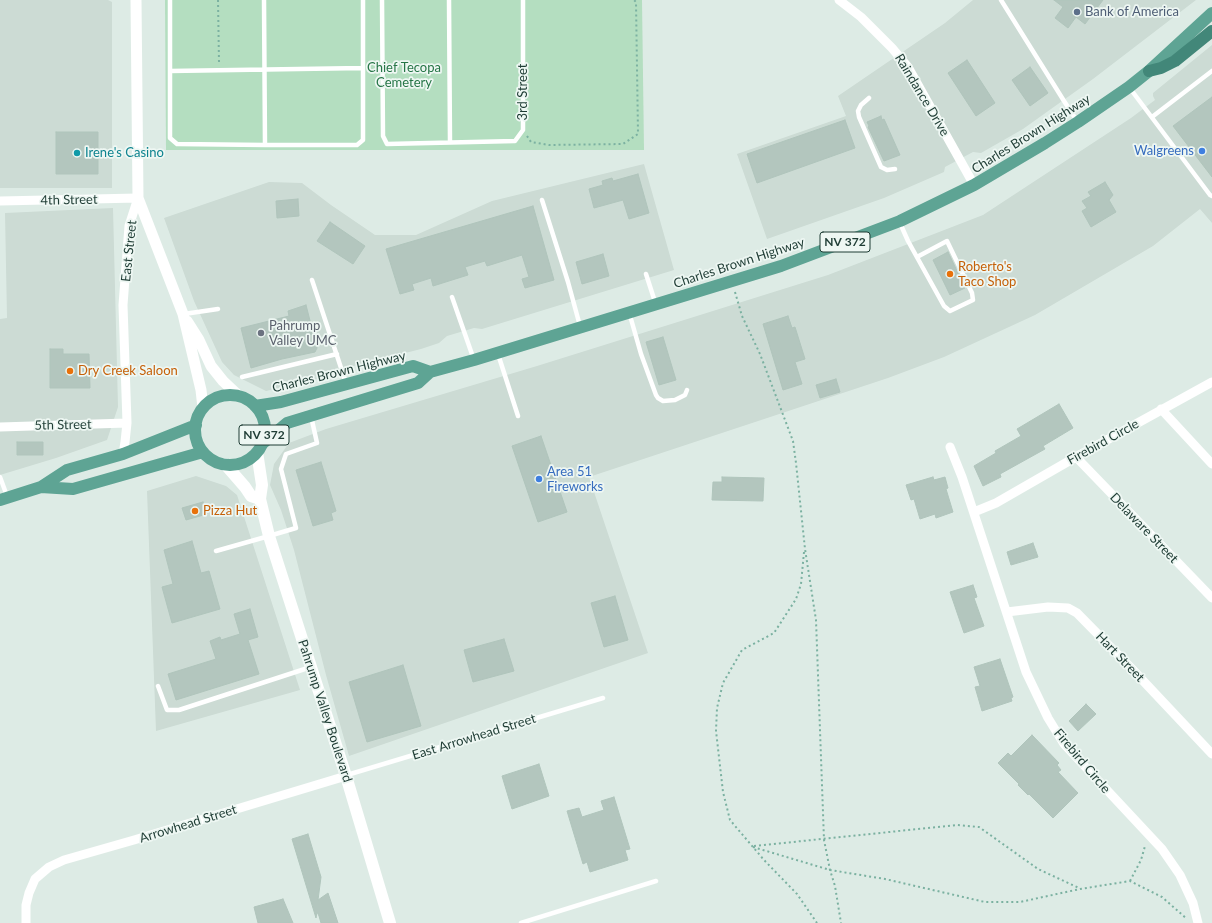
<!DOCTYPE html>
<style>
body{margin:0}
canvas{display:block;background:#ddebe5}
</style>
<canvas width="1212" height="923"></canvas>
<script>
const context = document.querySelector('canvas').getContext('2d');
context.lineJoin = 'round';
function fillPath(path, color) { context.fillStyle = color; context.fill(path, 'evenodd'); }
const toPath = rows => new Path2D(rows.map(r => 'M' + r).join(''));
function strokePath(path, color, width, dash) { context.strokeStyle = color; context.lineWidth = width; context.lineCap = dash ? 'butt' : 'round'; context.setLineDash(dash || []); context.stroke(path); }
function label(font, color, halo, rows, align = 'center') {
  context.font = font + ' Lato,sans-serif'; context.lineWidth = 3.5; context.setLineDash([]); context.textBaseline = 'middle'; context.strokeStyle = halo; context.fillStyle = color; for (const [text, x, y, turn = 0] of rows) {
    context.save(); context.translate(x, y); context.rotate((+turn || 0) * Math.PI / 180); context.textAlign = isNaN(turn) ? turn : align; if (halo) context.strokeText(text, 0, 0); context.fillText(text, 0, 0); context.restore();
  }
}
const built = toPath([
 [0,0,108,0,112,2,112,188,0,188],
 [973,0,1196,0,1093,79,1023,129,981,153,973,152,945,167,944,172,884,198,767,239,737,154,846,116,838,96,945,23],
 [1212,45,1212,223,1200,209,1153,246,1035,315,944,357,888,378,589,477,648,653,349,756,326,675,294,550,281,510,270,485,274,464,289,443,326,429,537,366,828,275,983,215,1131,118,1155,100,1153,96,1153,93],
 [644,164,674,270,482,329,474,328,447,336,439,343,421,349,350,367,314,380,266,391,234,375,222,362,194,301,164,218,269,182,302,183,331,205,375,235,416,235,492,201],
 [113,208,118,407,107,440,56,458,0,475,0,319,7,318,5,213],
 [196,476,226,486,237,495,300,690,156,731,147,491]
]);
const green = toPath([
 [165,0,642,0,644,150,166,150]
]);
const building = toPath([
 [1054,0,1103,0,1085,24,1076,17,1068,28,1055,18,1063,7,1054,0],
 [967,60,995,103,976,116,948,73,967,60],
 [1030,67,1048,93,1030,106,1012,80,1030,67],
 [1212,97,1212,177,1173,126,1212,97],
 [881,116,882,120,884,119,900,155,884,161,868,127,869,126,867,122,881,116],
 [845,120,855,148,757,183,747,154,845,120],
 [56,132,98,132,98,174,56,174,56,132],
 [638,174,649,213,629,219,623,200,594,208,589,189,603,185,602,181,612,178,613,181,638,174],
 [1105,182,1113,195,1109,200,1116,212,1091,227,1082,211,1087,208,1082,201,1091,196,1088,192,1105,182],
 [298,199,299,216,277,218,276,201,298,199],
 [533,206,554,280,525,288,522,279,529,277,522,255,487,266,485,261,465,267,468,275,433,286,431,278,412,284,414,290,400,294,386,249,533,206],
 [330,222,365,246,353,264,317,241,330,222],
 [948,252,965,288,950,295,933,260,948,252],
 [603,254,609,276,582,284,576,262,603,254],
 [306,305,317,348,315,352,282,359,251,368,241,328,289,316,288,311,306,305],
 [788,316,792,328,795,327,805,359,795,362,802,384,783,390,763,324,788,316],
 [663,337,676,380,659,385,646,342,663,337],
 [50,349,63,349,63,354,89,354,90,388,50,388,50,349],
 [836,379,840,392,820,398,816,385,836,379],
 [1059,404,1073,428,1043,446,1045,449,1000,474,1001,477,983,486,974,466,996,453,995,451,1021,436,1017,429,1059,404],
 [541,436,567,512,538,522,512,446,541,436],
 [17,442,43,442,43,455,17,455,17,442],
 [321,462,336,511,331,513,333,520,313,526,296,470,321,462],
 [722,477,764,478,763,501,712,500,713,482,722,482,722,477],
 [933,477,934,480,945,477,948,488,946,489,953,512,936,518,935,514,920,519,914,499,911,500,906,485,933,477],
 [203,502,207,514,186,520,182,508,203,502],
 [192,541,201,573,209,571,220,609,172,623,162,587,173,584,164,550,192,541],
 [1033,543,1038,557,1011,565,1007,552,1033,543],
 [973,585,977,597,974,598,984,626,964,633,950,592,973,585],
 [615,596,628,640,604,647,591,603,615,596],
 [250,609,258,637,248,640,259,674,176,700,168,674,216,659,210,641,220,637,221,640,240,634,234,614,250,609],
 [504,639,514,671,473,682,464,650,504,639],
 [1000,659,1013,697,1011,698,1012,701,982,711,975,687,980,686,974,667,1000,659],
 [403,665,421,726,367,742,349,682,403,665],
 [1086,704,1096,714,1078,731,1069,721,1086,704],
 [1032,735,1059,763,1057,765,1061,770,1058,772,1078,793,1053,818,1029,794,1028,795,1018,785,1019,784,998,763,1008,753,1011,756,1032,735],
 [539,764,549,796,512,809,502,776,539,764],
 [614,797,630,849,625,850,628,860,590,872,587,862,583,864,567,811,579,808,582,817,604,810,601,801,614,797],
 [308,834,321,877,318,900,328,893,338,923,321,923,319,916,317,912,316,918,292,839,308,834],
 [283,899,293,923,258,923,254,907,283,899]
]);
const path = toPath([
 [218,0,219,63],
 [527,136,531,142,549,145,623,144,638,134,636,2,634,0],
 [735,292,742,316,760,354,793,441,796,463,805,549,816,620,824,840,830,870,835,886,841,923],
 [804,552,801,584,796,599,774,633,742,650,723,683,717,708,716,731,723,792,730,820,764,860,797,894,817,923],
 [754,846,957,825,979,827,1038,869,1079,888],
 [753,847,830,870,885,879,985,902,1020,902,1080,889,1130,881,1162,897,1187,919],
 [1130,881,1141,860,1145,846]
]);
const service = toPath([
 [170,0,170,138,177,144,265,145,357,145,363,140,363,0],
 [264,0,265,145],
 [382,0,383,136,387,144,515,141,523,130,523,0],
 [449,0,450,142],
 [1001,0,1064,101,1077,121],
 [170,71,363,68],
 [1129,87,1210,195,1212,196],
 [869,98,861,105,858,111,859,117,881,167,887,170,895,169],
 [1152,117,1212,71],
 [542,200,568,282,580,326],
 [900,223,908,241,944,306,950,311,973,300,972,293,947,241,917,257],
 [646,274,656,305],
 [312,280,346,383],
 [452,297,474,360],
 [629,312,641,354,656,395,658,398,663,401,675,400,685,395,687,390],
 [184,314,218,309],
 [498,354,518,416],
 [242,377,337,354],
 [0,477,7,496],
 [216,551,269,536,296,528,281,469,286,454,317,443,311,416],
 [158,686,167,710,179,710,311,667],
 [347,775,603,698],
 [521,923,656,881]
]);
const minor = toPath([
 [839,0,861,17,892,48,908,67,974,185],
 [0,201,138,198,129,226,123,305,127,423,125,442,123,454],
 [1161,409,1212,464],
 [0,427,127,423],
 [950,447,962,477,1026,672,1048,718,1064,744,1162,849,1180,875,1193,903,1198,923],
 [1076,457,1212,598],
 [974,512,996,503,1076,457,1212,382],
 [1007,612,1048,607,1068,608,1077,613,1132,669,1212,754],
 [26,923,26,905,29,893,35,879,49,867,64,860,134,840,346,776]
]);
const tertiary = toPath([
 [136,0,138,198,183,314,201,390,203,408],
 [187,321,199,340,211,366,223,381,240,397]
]);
const secondary = toPath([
 [257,452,262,485,260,499,269,536,346,776,390,923],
 [225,464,245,487,251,496,260,499]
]);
const primary = toPath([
 '195 430a35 35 0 1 1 70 0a35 35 0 1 1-70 0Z',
 [255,406,281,402,413,366,430,372],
 [262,444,287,423,418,383,430,372,474,360,781,266,900,221,974,185,1045,143,1078,122,1129,87,1149,71,1212,13],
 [41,487,73,489,203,452],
 [0,500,41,487,67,470,123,454,196,425]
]);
const trunk = toPath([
 [1149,71,1161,68,1175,61,1212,31]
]);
const markers = [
 [1077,12,4,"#5c6f8a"],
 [1202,151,4,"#3f7fe0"],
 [77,153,4,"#0f9aa8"],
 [950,274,4,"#e8710a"],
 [261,333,4,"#6b7280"],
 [70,371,4,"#e8710a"],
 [539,479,4,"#3f7fe0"],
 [195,511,4,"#e8710a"]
];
const shields = [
 [845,242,50],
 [264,435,50]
];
const shieldNames = [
 ["NV 372",845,242],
 ["NV 372",264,435]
];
const serviceNames = [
 ["Bank of America",1085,12]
];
const parkNames = [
 ["Chief Tecopa",404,68],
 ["Cemetery",404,83]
];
const streetNames = [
 ["3rd Street",523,92,-90],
 ["Raindance Drive",922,95,59],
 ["Charles Brown Highway",1031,134,-32],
 ["4th Street",69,200,-1],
 ["East Street",129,251,-84],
 ["Charles Brown Highway",739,263,-18],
 ["Charles Brown Highway",339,372,-14],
 ["5th Street",63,425,-1],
 ["Firebird Circle",1103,442,-29],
 ["Delaware Street",1144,528,46],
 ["Hart Street",1120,657,46],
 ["Pahrump Valley Boulevard",325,711,72],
 ["East Arrowhead Street",474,737,-17],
 ["Firebird Circle",1082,761,50],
 ["Arrowhead Street",188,824,-17]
];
const shopNames = [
 ["Walgreens",1194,151],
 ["Area 51",547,472,"left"],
 ["Fireworks",547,487,"left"]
];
const cultureNames = [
 ["Irene's Casino",85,153]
];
const foodNames = [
 ["Roberto's",958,267],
 ["Taco Shop",958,282],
 ["Dry Creek Saloon",78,371],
 ["Pizza Hut",203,511]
];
const worshipNames = [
 ["Pahrump",269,326],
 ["Valley UMC",269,341]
];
fillPath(built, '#ccdbd4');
fillPath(green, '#b4dec0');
fillPath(building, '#b3c6be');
strokePath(building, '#b0c5bc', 1);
strokePath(path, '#7bb1a1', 2, [2, 3]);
strokePath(service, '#fff', 4.5);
strokePath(minor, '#fff', 9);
strokePath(tertiary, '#fff', 11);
strokePath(secondary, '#fff', 12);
strokePath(primary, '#5ea494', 12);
strokePath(trunk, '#428779', 12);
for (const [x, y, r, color] of markers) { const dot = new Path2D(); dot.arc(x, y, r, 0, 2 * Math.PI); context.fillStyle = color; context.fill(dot); strokePath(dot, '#eef7f3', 1.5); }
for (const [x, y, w] of shields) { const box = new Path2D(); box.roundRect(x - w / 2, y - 10, w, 20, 3); context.fillStyle = '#eef7f3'; context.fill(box); strokePath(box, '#1e3c34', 1); }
label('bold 12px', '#1e3c34', null, shieldNames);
label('13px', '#4e5e75', '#eef7f3', serviceNames, 'left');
label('13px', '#257546', '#eef7f3', parkNames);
label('13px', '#1e3c34', '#eef7f3', streetNames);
label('13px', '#366cbe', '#eef7f3', shopNames, 'right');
label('13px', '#0d838f', '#eef7f3', cultureNames, 'left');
label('13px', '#c56008', '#eef7f3', foodNames, 'left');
label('13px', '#5b616d', '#eef7f3', worshipNames, 'left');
</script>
